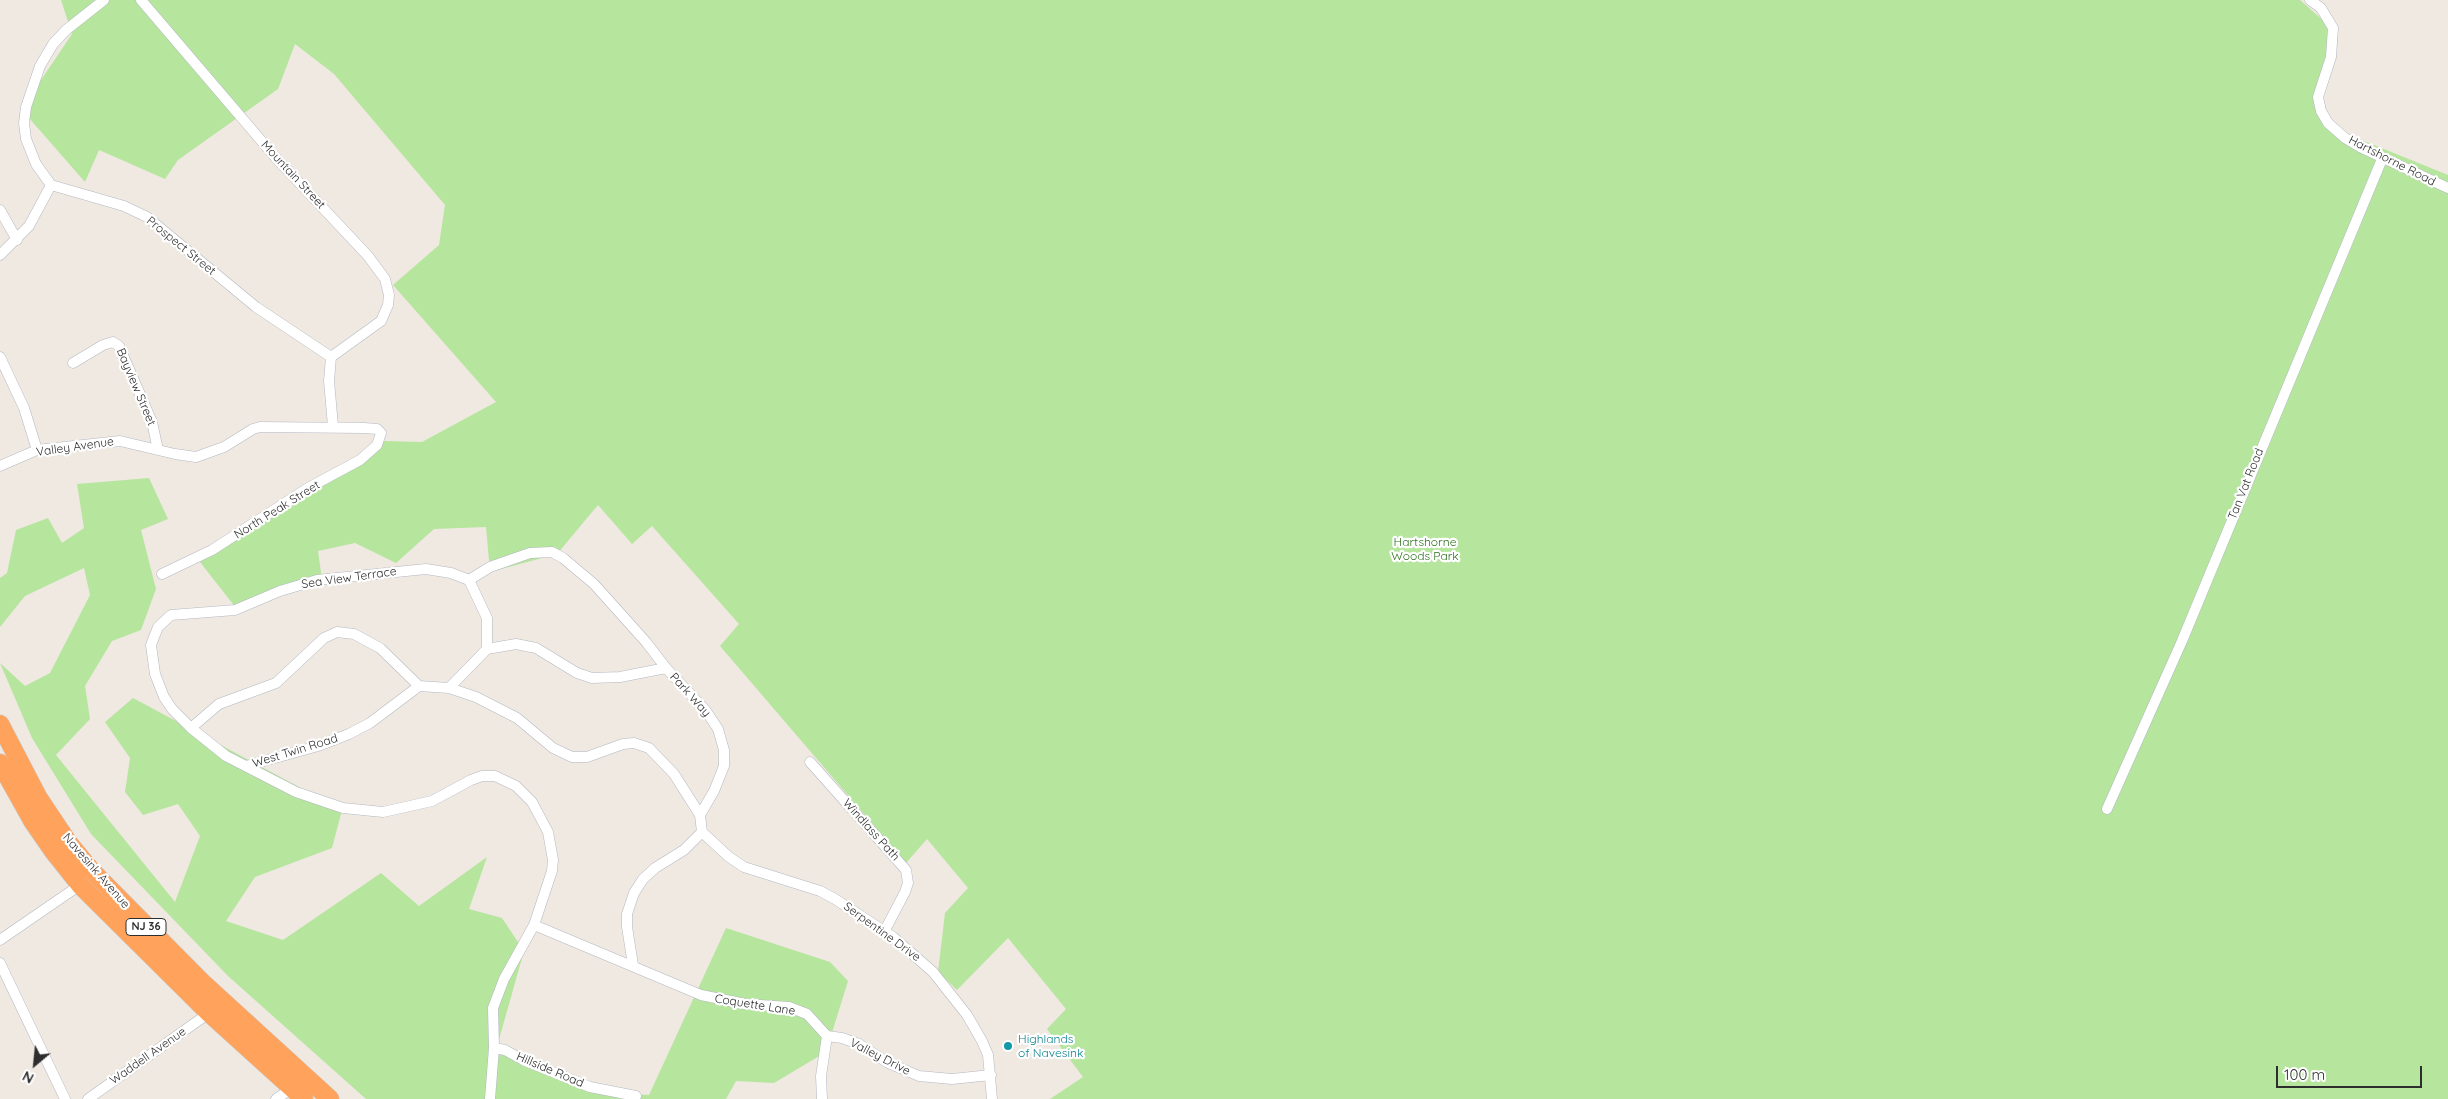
<!DOCTYPE html>
<style>
body{margin:0}
#map{position:relative;width:2448px;height:1099px;overflow:hidden;background:#efe9e1;font-family:Quicksand,sans-serif}
canvas{display:block}
.north{position:absolute;left:10px;top:1039px;width:50px;height:50px;-webkit-text-stroke:4px #fff;paint-order:stroke;rotate:208deg;font-size:14px;font-weight:700;line-height:20px;text-align:center;color:#2e2e2e}
.north::after{content:'';display:block;margin:auto;width:18px;height:22px;background:#2e2e2e;clip-path:polygon(50% 0,100% 100%,50% 72%,0 100%)}
.scale{position:absolute;left:2276px;top:1066px;width:146px;height:22px;box-sizing:border-box;border:2px solid #2e2e2e;border-top:0;padding-left:6px;font-size:15px;line-height:18px;white-space:nowrap;color:#2e2e2e;-webkit-text-stroke:4px #fff;paint-order:stroke}
</style>
<div id="map">
<canvas width="2448" height="1099"></canvas>
<div class="north">N</div>
<div class="scale">100 m</div>
</div>
<script>
const context = document.querySelector('canvas').getContext('2d');
context.lineJoin = 'round';
function fillPath(path, color) { context.fillStyle = color; context.fill(path, 'evenodd'); }
const toPath = rows => new Path2D(rows.map(r => 'M' + r).join(''));
function strokePath(path, color, width, dash) { context.strokeStyle = color; context.lineWidth = width; context.lineCap = dash ? 'butt' : 'round'; context.setLineDash(dash || []); context.stroke(path); }
function label(font, color, halo, rows, align = 'center') {
  context.font = font + ' Quicksand,sans-serif'; context.lineWidth = 4.5; context.setLineDash([]); context.textBaseline = 'middle'; context.strokeStyle = halo; context.fillStyle = color; for (const [text, x, y, turn = 0] of rows) {
    context.save(); context.translate(x, y); context.rotate((+turn || 0) * Math.PI / 180); context.textAlign = isNaN(turn) ? turn : align; if (halo) context.strokeText(text, 0, 0); context.fillText(text, 0, 0); context.restore();
  }
}
const green = toPath([
 [61,0,2300,0,2334,30,2316,110,2342,132,2448,175,2448,1099,1050,1099,1083,1077,1047,1029,1066,1009,1008,938,957,990,938,972,945,913,968,888,927,839,906,863,720,646,739,624,652,526,632,544,598,505,557,554,490,572,486,527,434,529,396,563,355,543,318,551,322,579,236,608,200,562,383,441,422,442,496,402,393,285,439,245,445,205,334,74,295,44,278,89,178,160,165,179,99,150,85,182,29,118,35,89,72,34],
 [149,478,168,519,141,530,156,589,141,630,112,641,85,686,90,719,56,755,175,902,200,836,178,804,143,815,125,792,130,758,105,722,133,698,342,810,332,848,255,877,226,921,283,940,381,873,419,906,487,857,469,909,502,918,524,951,498,1043,594,1092,649,1095,726,928,830,962,848,981,826,1052,774,1083,736,1081,726,1099,366,1099,228,976,91,834,32,738,0,663,25,686,50,673,90,595,84,568,25,596,0,627,0,578,7,573,16,530,48,518,62,543,84,528,77,484]
]);
const street = toPath([
 [104,0,66,30,53,44,40,66,26,107,24,123,26,139,36,164,51,185,124,206,147,217,256,307,331,357],
 [141,0,276,158,368,256,385,279,389,295,388,305,381,321,331,357,329,381,333,426],
 [2310,0,2321,8,2333,28,2331,57,2318,97,2321,111,2328,123,2345,138,2360,147,2448,188],
 [0,210,17,240],
 [0,255,29,226,51,185],
 [0,357,24,408,37,450],
 [73,363,103,345,113,342,119,346,152,422,158,450],
 [0,466,37,450,120,441,175,454,196,457,224,447,253,429,260,427,364,428,377,429,381,433,377,445,360,460,308,488,212,550,162,574],
 [469,580,490,567,530,553,552,552,563,558,594,584,646,642,666,668,706,711,718,729,724,750,724,766,714,791,700,815,702,832,684,850,655,868,643,879,634,893,627,914,627,927,633,965],
 [487,649,487,618,469,580,451,573,426,569,317,580,280,591,235,610,171,615,158,627,151,645,155,674,164,697,172,709,191,728,226,756,296,792,343,808,383,812,432,801,471,780,482,776,495,776,516,786,532,802,548,832,553,860,552,871,534,925,504,979,493,1008,494,1048,490,1099],
 [419,686,449,688,476,697,517,718,553,748,572,757,587,757,623,744,634,743,649,748,674,774,700,815],
 [449,688,487,649,516,644,536,648,577,673,592,678,620,677,666,668],
 [191,728,219,704,276,683,324,638,337,632,354,634,380,648,419,686],
 [810,762,906,870,908,883,905,892,884,932],
 [246,766,318,746,349,734,370,723,419,686],
 [2107,809,2182,641,2382,159],
 [702,832,729,857,744,867,820,891,835,899,893,937,933,972,967,1015,982,1041,988,1055,992,1099],
 [534,925,701,995,745,1004,789,1007,807,1014,827,1036,821,1076,822,1099],
 [0,940,80,885],
 [0,963,65,1099],
 [827,1036,842,1038,859,1044,888,1063,919,1076,952,1079,991,1075],
 [494,1048,505,1050,523,1060,590,1087,636,1096],
 [88,1099,209,1013],
 [276,1099,292,1088]
]);
const highway = toPath([
 [0,724,38,797,68,842,91,870,203,983,330,1099],
 [0,763,33,822,53,851,80,885,209,1013,304,1099]
]);
const markers = [
 [1008,1046,5,"#0f9aa8"]
];
const shields = [
 [146,927,40]
];
const shieldNames = [
 ["NJ 36",146,927]
];
const streetNames = [
 ["Hartshorne Road",2392,161,27],
 ["Mountain Street",293,175,47],
 ["Prospect Street",181,246,39],
 ["Bayview Street",136,387,67],
 ["Valley Avenue",75,447,-8],
 ["Tan Vat Road",2246,484,-68],
 ["North Peak Street",277,510,-32],
 ["Sea View Terrace",349,578,-8],
 ["Park Way",690,695,48],
 ["West Twin Road",295,751,-17],
 ["Windlass Path",871,830,48],
 ["Navesink Avenue",96,871,49],
 ["Serpentine Drive",882,932,36],
 ["Coquette Lane",755,1005,9],
 ["Waddell Avenue",148,1056,-35],
 ["Valley Drive",880,1057,27],
 ["Hillside Road",550,1070,23]
];
const parkNames = [
 ["Hartshorne",1425,542],
 ["Woods Park",1425,556]
];
const cultureNames = [
 ["Highlands",1018,1039],
 ["of Navesink",1018,1053]
];
fillPath(green, '#b6e59e');
strokePath(street, '#b4b7c1', 11);
strokePath(highway, '#c9c9c9', 19);
strokePath(street, '#fff', 10);
strokePath(highway, '#ffa35c', 18);
for (const [x, y, r, color] of markers) { const dot = new Path2D(); dot.arc(x, y, r, 0, 2 * Math.PI); context.fillStyle = color; context.fill(dot); strokePath(dot, '#fff', 2); }
for (const [x, y, w] of shields) { const box = new Path2D(); box.roundRect(x - w / 2, y - 8.5, w, 17, 4); context.fillStyle = '#fff'; context.fill(box); strokePath(box, '#2e2e2e', 1); }
label('bold 11px', '#2e2e2e', null, shieldNames);
label('12px', '#2e2e2e', '#fff', streetNames);
label('12px', '#2c6e1b', '#fff', parkNames);
label('12px', '#0d838f', '#fff', cultureNames, 'left');
</script>
